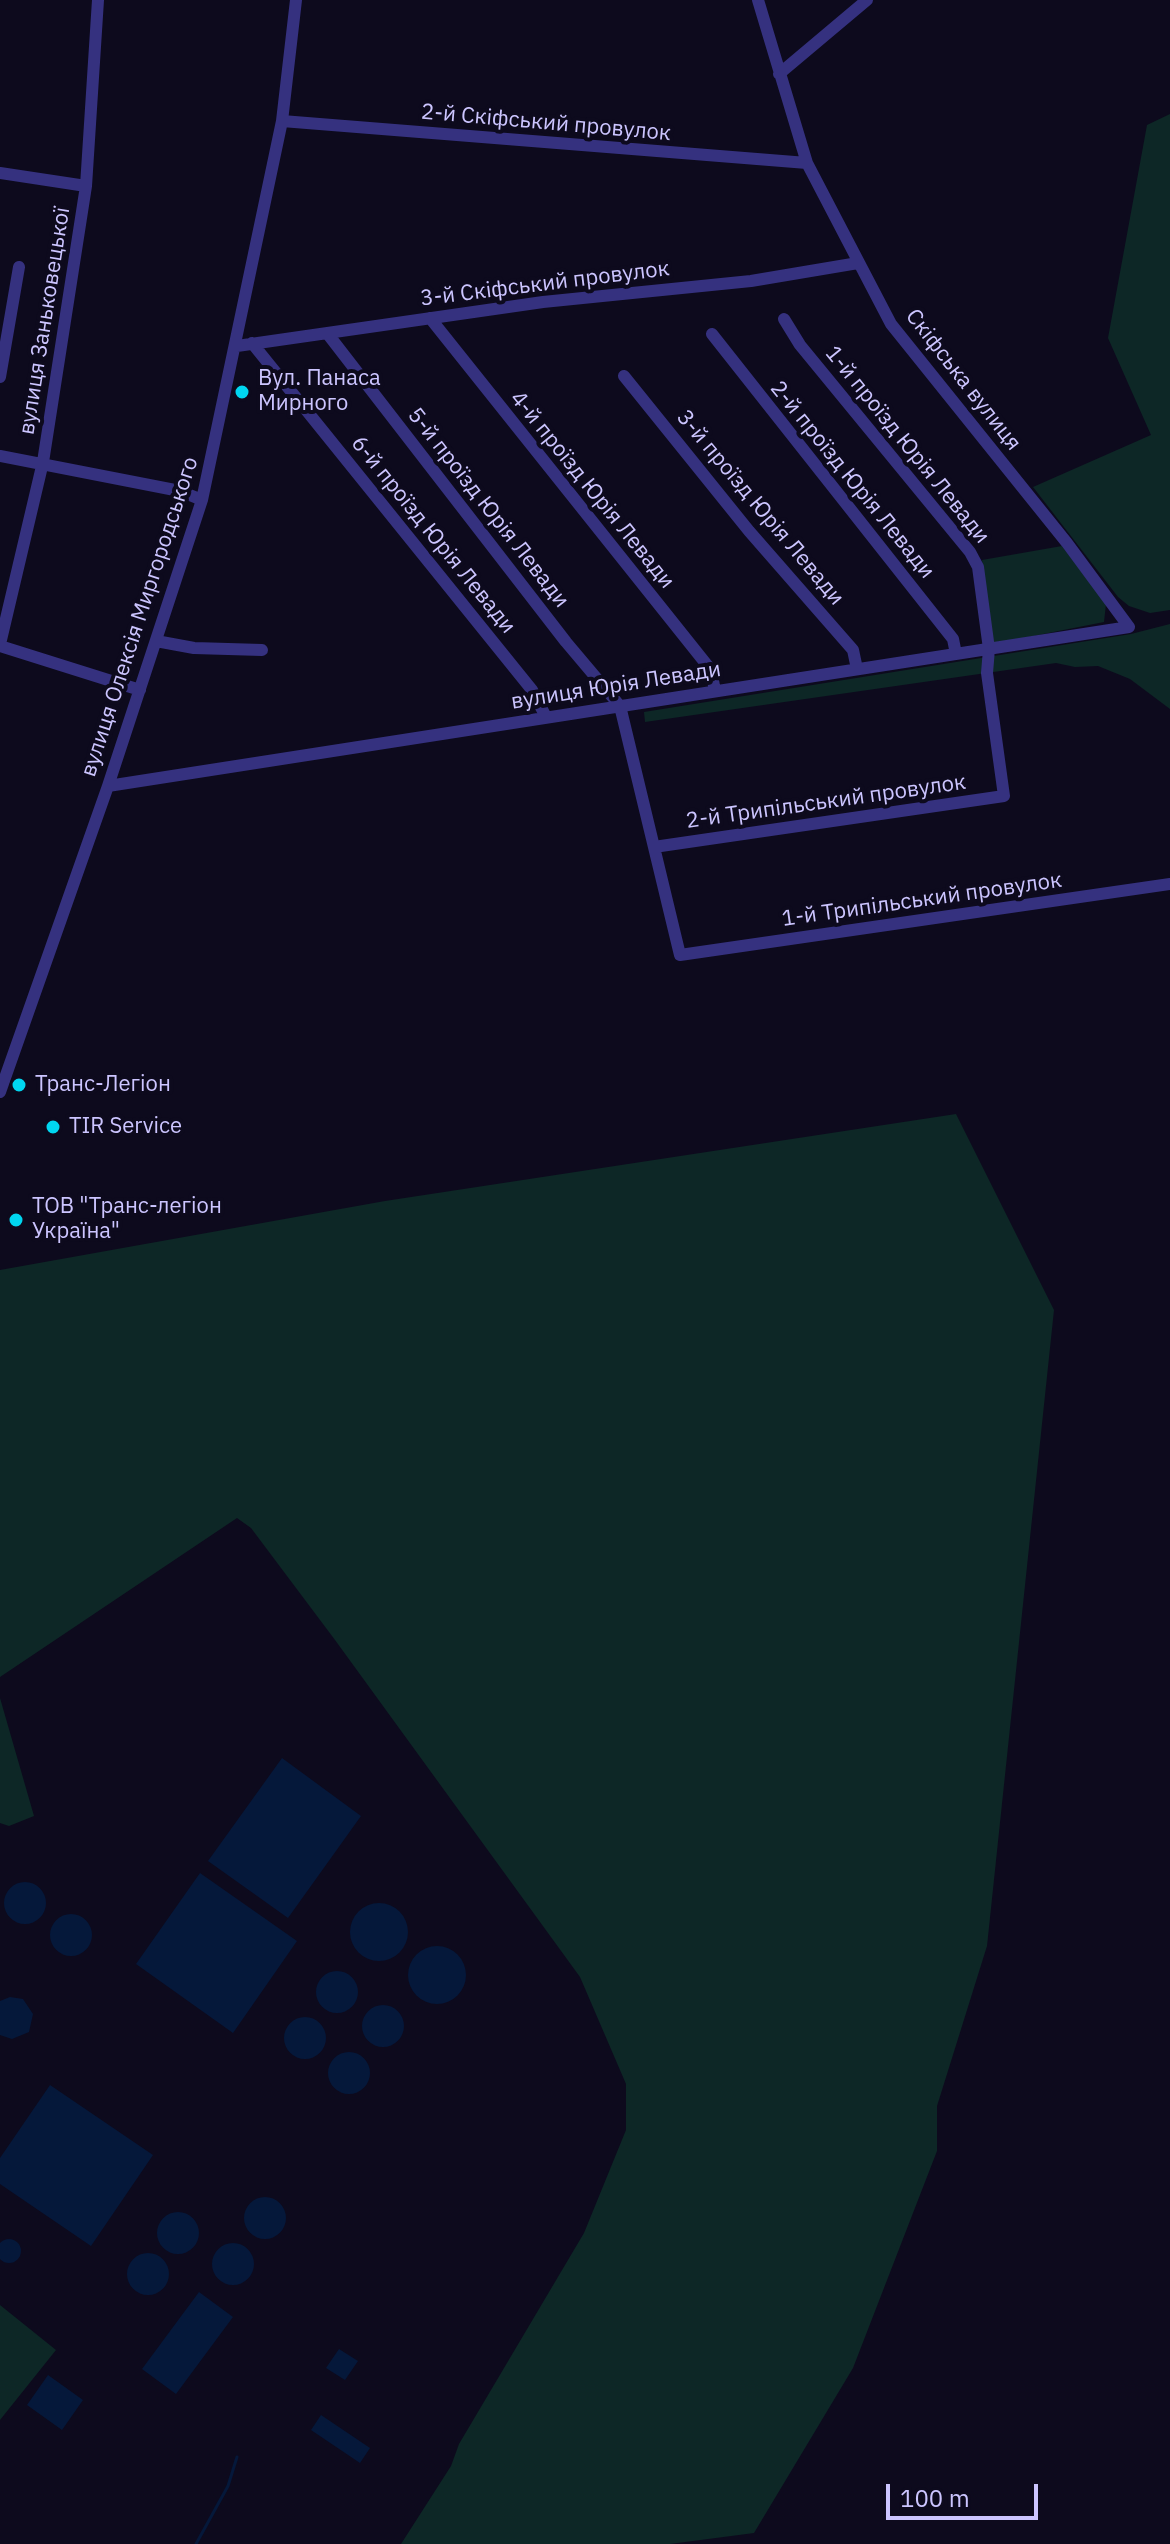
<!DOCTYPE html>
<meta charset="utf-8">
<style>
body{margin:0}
#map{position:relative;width:1170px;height:2544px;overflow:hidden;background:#0d0a1d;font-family:"IBM Plex Sans",sans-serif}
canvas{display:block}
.scale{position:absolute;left:886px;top:2484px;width:152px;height:36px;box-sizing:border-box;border:4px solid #ccc5ff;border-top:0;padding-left:10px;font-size:24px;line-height:28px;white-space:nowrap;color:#ccc5ff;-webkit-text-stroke:6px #0d0a1d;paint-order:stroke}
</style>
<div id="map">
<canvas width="1170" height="2544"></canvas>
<div class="scale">100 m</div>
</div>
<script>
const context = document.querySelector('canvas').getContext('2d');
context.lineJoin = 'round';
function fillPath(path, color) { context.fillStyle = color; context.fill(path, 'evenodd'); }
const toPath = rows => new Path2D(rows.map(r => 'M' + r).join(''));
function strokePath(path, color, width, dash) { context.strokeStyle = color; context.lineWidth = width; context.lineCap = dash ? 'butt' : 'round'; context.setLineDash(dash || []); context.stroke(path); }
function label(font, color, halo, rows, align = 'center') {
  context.font = font + ' "IBM Plex Sans",sans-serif'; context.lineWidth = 8; context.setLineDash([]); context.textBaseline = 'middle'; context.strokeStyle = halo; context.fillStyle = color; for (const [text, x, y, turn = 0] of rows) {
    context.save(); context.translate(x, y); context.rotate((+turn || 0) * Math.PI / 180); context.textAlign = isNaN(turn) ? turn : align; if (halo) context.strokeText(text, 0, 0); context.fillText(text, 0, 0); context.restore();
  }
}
const green = toPath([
 [1170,114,1170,610,1150,613,1129,606,1118,597,1033,487,1151,435,1108,338,1147,125],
 [1062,546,1106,604,1104,622,993,644,982,560],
 [1170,624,1170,709,1130,679,1098,666,1075,667,1056,663,645,722,644,712,1131,634],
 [956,1114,1054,1310,987,1946,937,2106,937,2151,853,2368,754,2533,670,2544,401,2544,451,2466,459,2444,584,2233,626,2130,626,2084,580,1977,335,1640,251,1528,237,1518,0,1677,0,1270,385,1201],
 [0,1698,34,1816,9,1826,0,1823],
 [0,2305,56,2350,0,2420]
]);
const water = toPath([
 [282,1758,361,1816,288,1918,208,1861],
 [200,1873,297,1941,233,2033,136,1964],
 '4 1903a21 21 0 1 1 42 0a21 21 0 1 1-42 0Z',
 '350 1932a29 29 0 1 1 58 0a29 29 0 1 1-58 0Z',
 '50 1935a21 21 0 1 1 42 0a21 21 0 1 1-42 0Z',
 '408 1975a29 29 0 1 1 58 0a29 29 0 1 1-58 0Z',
 '316 1992a21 21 0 1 1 42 0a21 21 0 1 1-42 0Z',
 [10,1997,23,1999,33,2014,29,2032,12,2039,0,2035,0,2001],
 '362 2026a21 21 0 1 1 42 0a21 21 0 1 1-42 0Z',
 '284 2038a21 21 0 1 1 42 0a21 21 0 1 1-42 0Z',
 '328 2073a21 21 0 1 1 42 0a21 21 0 1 1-42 0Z',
 [50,2085,153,2155,91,2246,0,2184,0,2158],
 '244 2218a21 21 0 1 1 42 0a21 21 0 1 1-42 0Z',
 '157 2233a21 21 0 1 1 42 0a21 21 0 1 1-42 0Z',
 '-3 2251a12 12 0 1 1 24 0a12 12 0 1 1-24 0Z',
 '212 2264a21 21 0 1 1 42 0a21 21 0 1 1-42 0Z',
 '127 2274a21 21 0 1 1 42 0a21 21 0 1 1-42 0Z',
 [199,2292,233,2317,176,2394,142,2369],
 [339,2349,358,2361,345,2380,326,2368],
 [48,2375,83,2400,62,2430,27,2405],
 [321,2415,370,2448,360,2463,311,2430]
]);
const stream = toPath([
 [196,2544,228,2486,237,2457]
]);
const minor = toPath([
 [779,74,867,0],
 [282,121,807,163],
 [0,173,86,186],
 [430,318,711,670,715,691],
 [327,333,566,642,620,706,680,955,1170,884],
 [712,334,953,639,956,654],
 [252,343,532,690,546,717],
 [237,346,543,302,751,281,858,263],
 [624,376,749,531,853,650,857,669],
 [0,377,19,267],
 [0,456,180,491,202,500],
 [156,641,194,648,262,650],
 [0,644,43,462,86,186,98,0],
 [0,646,140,690],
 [108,786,1129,627,1067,543,891,324,807,163,758,0],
 [654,847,1004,796,987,673,989,649,978,567,970,552,800,345,784,319],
 [0,1092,108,786,202,500,282,121,296,0]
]);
const markers = [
 [242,392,8,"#00d6f0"],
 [19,1085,8,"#00d6f0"],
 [53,1127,8,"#00d6f0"],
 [16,1220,8,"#00d6f0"]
];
const streetNames = [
 ["2-й Скіфський провулок",546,123,5],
 ["3-й Скіфський провулок",545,284,-7],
 ["вулиця Заньковецької",45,321,-81],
 ["Скіфська вулиця",963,380,52],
 ["1-й проїзд Юрія Левади",907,445,51],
 ["2-й проїзд Юрія Левади",852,480,51],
 ["4-й проїзд Юрія Левади",592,490,51],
 ["5-й проїзд Юрія Левади",488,508,52],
 ["3-й проїзд Юрія Левади",760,508,50],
 ["6-й проїзд Юрія Левади",433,535,51],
 ["вулиця Олексія Миргородського",140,617,-72],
 ["вулиця Юрія Левади",616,686,-9],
 ["2-й Трипільський провулок",826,802,-8],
 ["1-й Трипільський провулок",922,900,-8]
];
const poiNames = [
 ["Вул. Панаса",258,379],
 ["Мирного",258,404],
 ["Транс-Легіон",35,1085],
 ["TIR Service",69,1127],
 ["ТОВ \"Транс-легіон",32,1207],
 ["Україна\"",32,1232]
];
fillPath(green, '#0d2726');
fillPath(water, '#05183a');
strokePath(stream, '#05183a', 3);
strokePath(minor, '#35317f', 12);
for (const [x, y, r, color] of markers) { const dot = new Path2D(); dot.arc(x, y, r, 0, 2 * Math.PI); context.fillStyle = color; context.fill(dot); strokePath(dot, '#0d0a1d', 3); }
label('22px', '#ccc5ff', '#0d0a1d', streetNames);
label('22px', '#ccc5ff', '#0d0a1d', poiNames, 'left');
</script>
